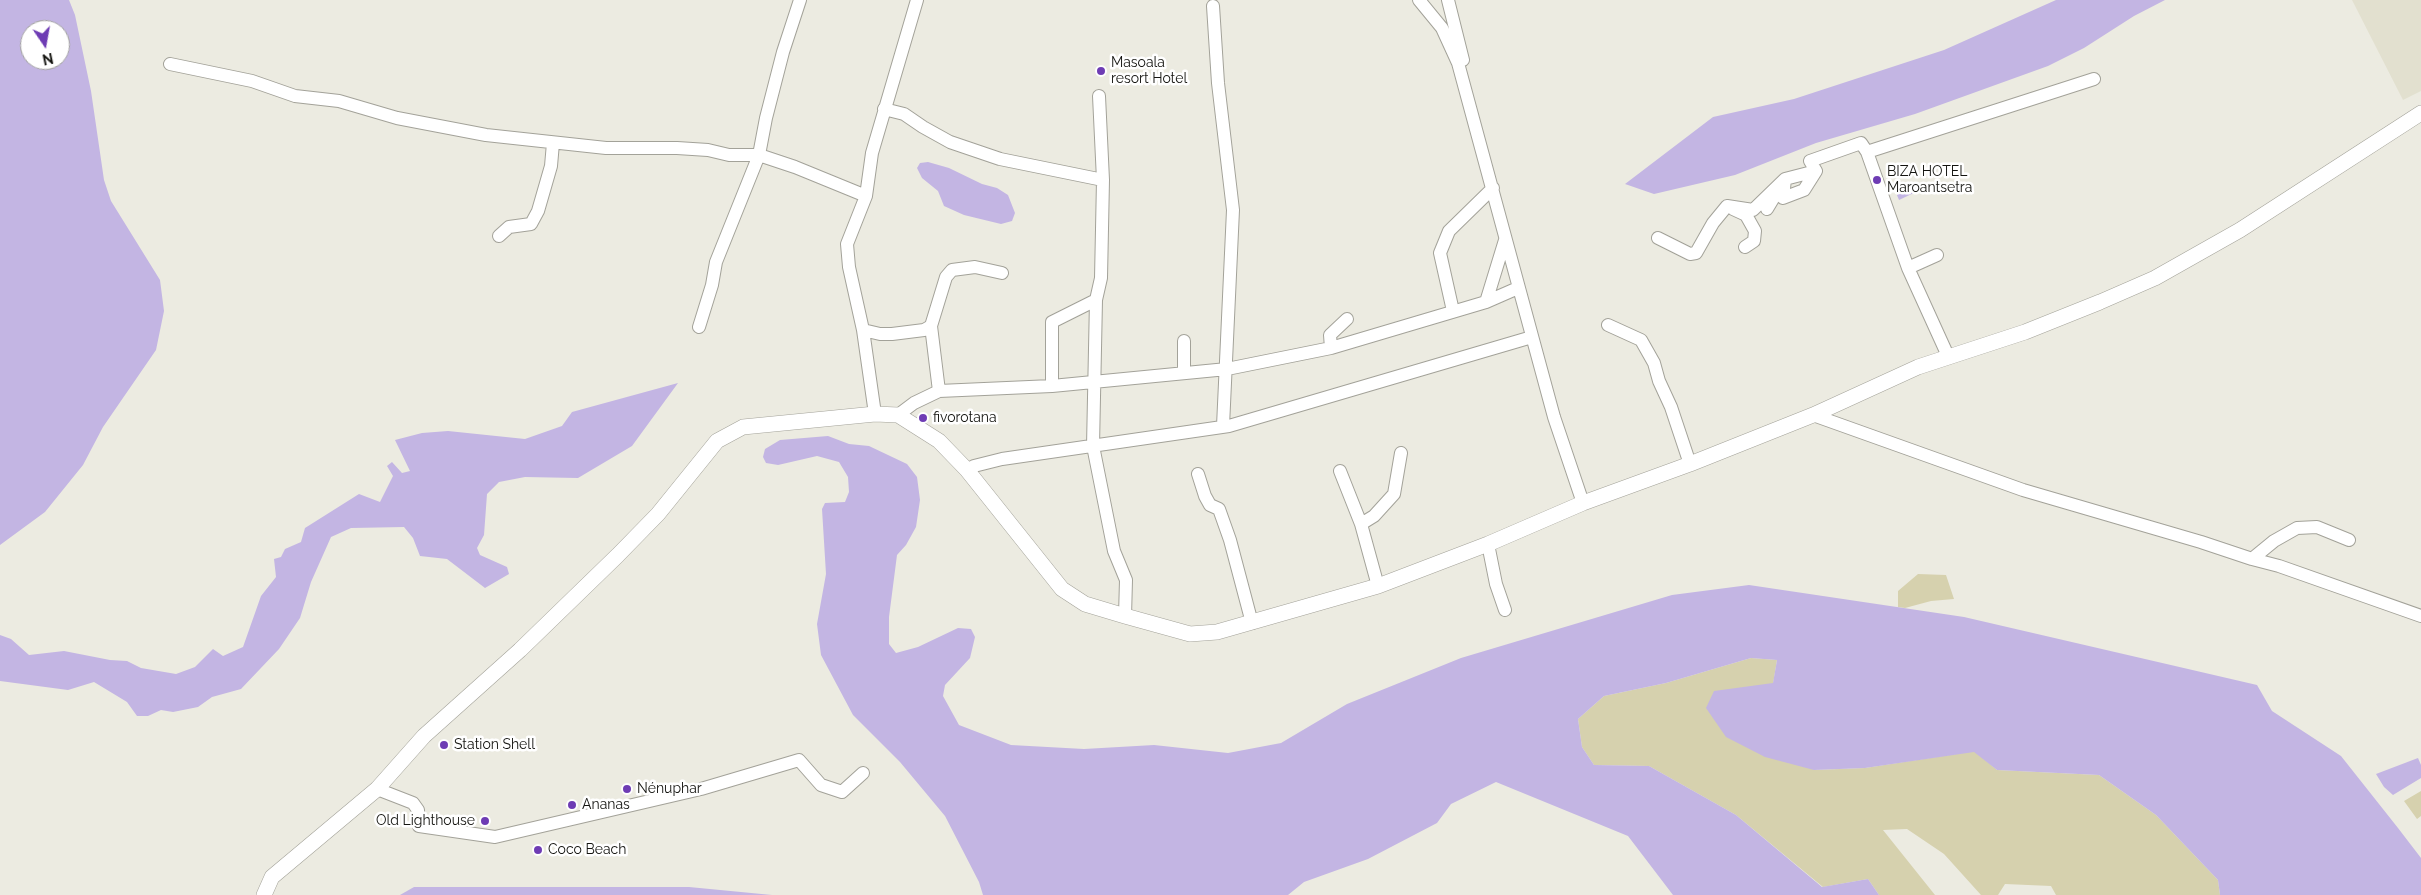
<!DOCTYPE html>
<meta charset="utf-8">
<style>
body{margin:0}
#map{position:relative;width:2421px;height:895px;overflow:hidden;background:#ecebe1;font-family:Raleway,sans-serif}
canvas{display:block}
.north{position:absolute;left:20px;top:20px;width:50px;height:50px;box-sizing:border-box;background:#fff;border:1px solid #a1a19f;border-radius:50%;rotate:168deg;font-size:14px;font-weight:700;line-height:20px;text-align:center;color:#141410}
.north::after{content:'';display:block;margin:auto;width:18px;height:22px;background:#6e3cb4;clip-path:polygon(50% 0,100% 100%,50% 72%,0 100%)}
</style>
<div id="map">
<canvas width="2421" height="895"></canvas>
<div class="north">N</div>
</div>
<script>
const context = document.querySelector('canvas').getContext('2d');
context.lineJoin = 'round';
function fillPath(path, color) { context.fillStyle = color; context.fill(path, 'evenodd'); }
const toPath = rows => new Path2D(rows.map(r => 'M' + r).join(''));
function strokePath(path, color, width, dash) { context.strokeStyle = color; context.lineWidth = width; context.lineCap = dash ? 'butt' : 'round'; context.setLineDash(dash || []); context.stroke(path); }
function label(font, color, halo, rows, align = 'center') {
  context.font = font + ' Raleway,sans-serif'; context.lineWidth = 5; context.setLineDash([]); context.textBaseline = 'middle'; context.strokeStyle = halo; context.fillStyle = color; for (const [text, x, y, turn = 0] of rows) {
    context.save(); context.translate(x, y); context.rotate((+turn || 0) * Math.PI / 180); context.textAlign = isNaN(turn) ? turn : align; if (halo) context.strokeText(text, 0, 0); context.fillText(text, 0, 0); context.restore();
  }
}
const built = toPath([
 [2352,0,2421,0,2421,91,2403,100]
]);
const green = toPath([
 [1918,574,1946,575,1954,599,1931,601,1905,608,1898,607,1898,591],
 [1751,658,1777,660,1773,684,1814,770,1865,768,1975,751,1997,770,2099,775,2156,815,2218,880,2220,895,2056,895,2051,886,2005,884,1998,895,1981,895,1944,854,1907,829,1883,830,1935,895,1879,895,1868,879,1823,887,1736,815,1649,766,1594,765,1582,747,1578,719,1604,696,1666,683],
 [2421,791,2421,816,2417,819,2404,801]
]);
const water = toPath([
 [0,0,69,0,75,15,91,91,104,180,111,201,160,280,164,311,156,350,103,427,83,465,45,512,0,545],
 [30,30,60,30,60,60,30,60],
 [2056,0,2165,0,2134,16,2084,48,2048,66,1915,114,1816,143,1735,175,1654,194,1625,184,1713,117,1794,99,1944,50],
 [928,162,949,168,982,184,997,188,1008,195,1015,213,1012,221,1001,224,964,215,944,206,938,191,922,178,917,168,920,163],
 [1907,183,1918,187,1920,190,1899,200,1897,195],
 [678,383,632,446,578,478,525,477,499,482,487,494,484,535,477,548,480,555,507,567,509,574,485,588,447,559,420,556,413,538,404,527,351,528,331,537,311,582,300,618,279,649,241,689,212,697,198,707,173,712,161,710,148,716,137,716,127,702,94,682,68,690,0,681,0,635,11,639,29,655,64,651,110,660,127,661,141,668,176,674,195,667,213,649,223,656,243,647,261,596,276,577,274,559,281,557,285,549,301,542,305,528,359,494,380,502,393,476,387,466,392,462,402,473,410,471,395,440,422,433,448,431,525,439,562,426,572,412],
 [828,436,849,444,869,446,907,464,917,477,920,500,916,527,906,545,897,555,889,617,889,644,896,653,918,647,958,628,971,629,975,637,970,658,945,685,943,696,959,725,1011,745,1084,749,1154,745,1228,753,1281,743,1347,704,1461,658,1672,595,1749,585,1964,617,2257,685,2272,711,2341,756,2398,828,2421,858,2421,895,2220,895,2218,880,2156,815,2099,775,1997,770,1974,752,1865,768,1814,770,1765,757,1726,737,1706,708,1714,691,1773,683,1777,660,1751,658,1666,683,1604,696,1578,719,1582,747,1594,765,1649,766,1736,815,1822,887,1868,879,1879,895,1673,895,1628,836,1496,782,1451,804,1437,823,1368,859,1304,882,1288,895,983,895,979,882,945,816,900,762,853,715,821,655,817,624,826,574,822,509,825,503,845,502,849,492,848,477,839,462,817,456,778,465,766,463,763,457,765,449,780,440],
 [2418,758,2421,765,2421,778,2393,795,2384,787,2376,774],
 [414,887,689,887,772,895,400,895]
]);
const minor = toPath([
 [1419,0,1442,28,1458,63,1554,417,1583,503],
 [1448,0,1463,60],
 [1213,6,1218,83,1233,210,1223,426],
 [170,64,252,81,295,96,339,101,397,118,486,135,606,148,677,148,708,150,729,155,759,155,795,167,866,196],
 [1099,96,1103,180,1101,278,1096,300,1093,446,1114,551,1126,580,1125,616],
 [884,109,904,114,923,127,950,142,1000,159,1103,180],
 [1867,152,2094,79],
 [1733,209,1746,215,1755,231,1754,241,1745,247],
 [1767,209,1785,179,1816,171],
 [499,236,509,227,531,224,538,211,551,166,553,143],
 [1658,238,1690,254,1696,253,1713,223,1727,206,1753,210,1785,179,1783,198,1804,190,1816,171,1810,161,1861,143,1867,152,1908,268,1948,356],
 [1908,268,1937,255],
 [1486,302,1518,288],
 [1453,311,1440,253,1449,231,1493,188],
 [1608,325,1641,340,1654,363,1659,381,1671,407,1690,464],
 [931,326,939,391],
 [699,327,712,285,716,262,759,155,766,118,783,52,800,0],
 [863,330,880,334,892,334,924,330,931,326,946,277,952,270,975,267,1002,273],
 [1331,348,1330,335,1347,319],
 [1184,373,1184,341],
 [1052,386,1052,322,1096,300],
 [875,414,863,330,849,267,847,244,866,196,872,153,917,0],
 [898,415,914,403,939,391,1052,386,1227,369,1331,348,1486,302,1505,240],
 [1813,415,2023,490,2201,542,2252,559,2279,566,2421,616],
 [967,470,974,466,1002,459,1229,426,1532,337],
 [1340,471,1361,524,1378,586],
 [1198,474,1205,496,1210,505,1219,509,1230,540,1252,623],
 [1361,524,1374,516,1394,494,1401,453],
 [1488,544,1496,584,1505,610],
 [2252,559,2274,541,2297,528,2317,527,2349,540],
 [377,789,413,803,418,810,419,826,495,837,701,789,799,760,821,785,842,792,863,773]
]);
const major = toPath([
 [264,895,272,877,377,789,424,736,520,650,618,555,658,514,717,441,743,427,875,414,898,415,939,441,967,470,1062,589,1085,604,1125,616,1190,634,1217,632,1378,586,1488,544,1583,503,1690,464,1813,415,1918,367,2025,332,2100,302,2155,278,2240,230,2421,113]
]);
const markers = [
 [1101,71,5,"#6e3cb4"],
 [1877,180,5,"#6e3cb4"],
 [923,418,5,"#6e3cb4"],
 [444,745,5,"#6e3cb4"],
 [627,789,5,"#6e3cb4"],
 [572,805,5,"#6e3cb4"],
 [485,821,5,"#6e3cb4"],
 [538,850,5,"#6e3cb4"]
];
const poiNames = [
 ["Masoala",1111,63],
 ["resort Hotel",1111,79],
 ["BIZA HOTEL",1887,172],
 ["Maroantsetra",1887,188],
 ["fivorotana",933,418],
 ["Station Shell",454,745],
 ["Nénuphar",637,789],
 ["Ananas",582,805],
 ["Old Lighthouse",475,821,"right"],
 ["Coco Beach",548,850]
];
fillPath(built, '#e2e0cf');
fillPath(green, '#d6d1ae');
fillPath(water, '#c3b5e3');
strokePath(minor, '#a3a299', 14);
strokePath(major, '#a3a299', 16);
strokePath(minor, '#fff', 12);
strokePath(major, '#fff', 15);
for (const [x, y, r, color] of markers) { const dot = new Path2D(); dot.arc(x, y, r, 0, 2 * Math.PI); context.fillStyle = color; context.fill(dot); strokePath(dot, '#fff', 2); }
label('14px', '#141410', '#fff', poiNames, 'left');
</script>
